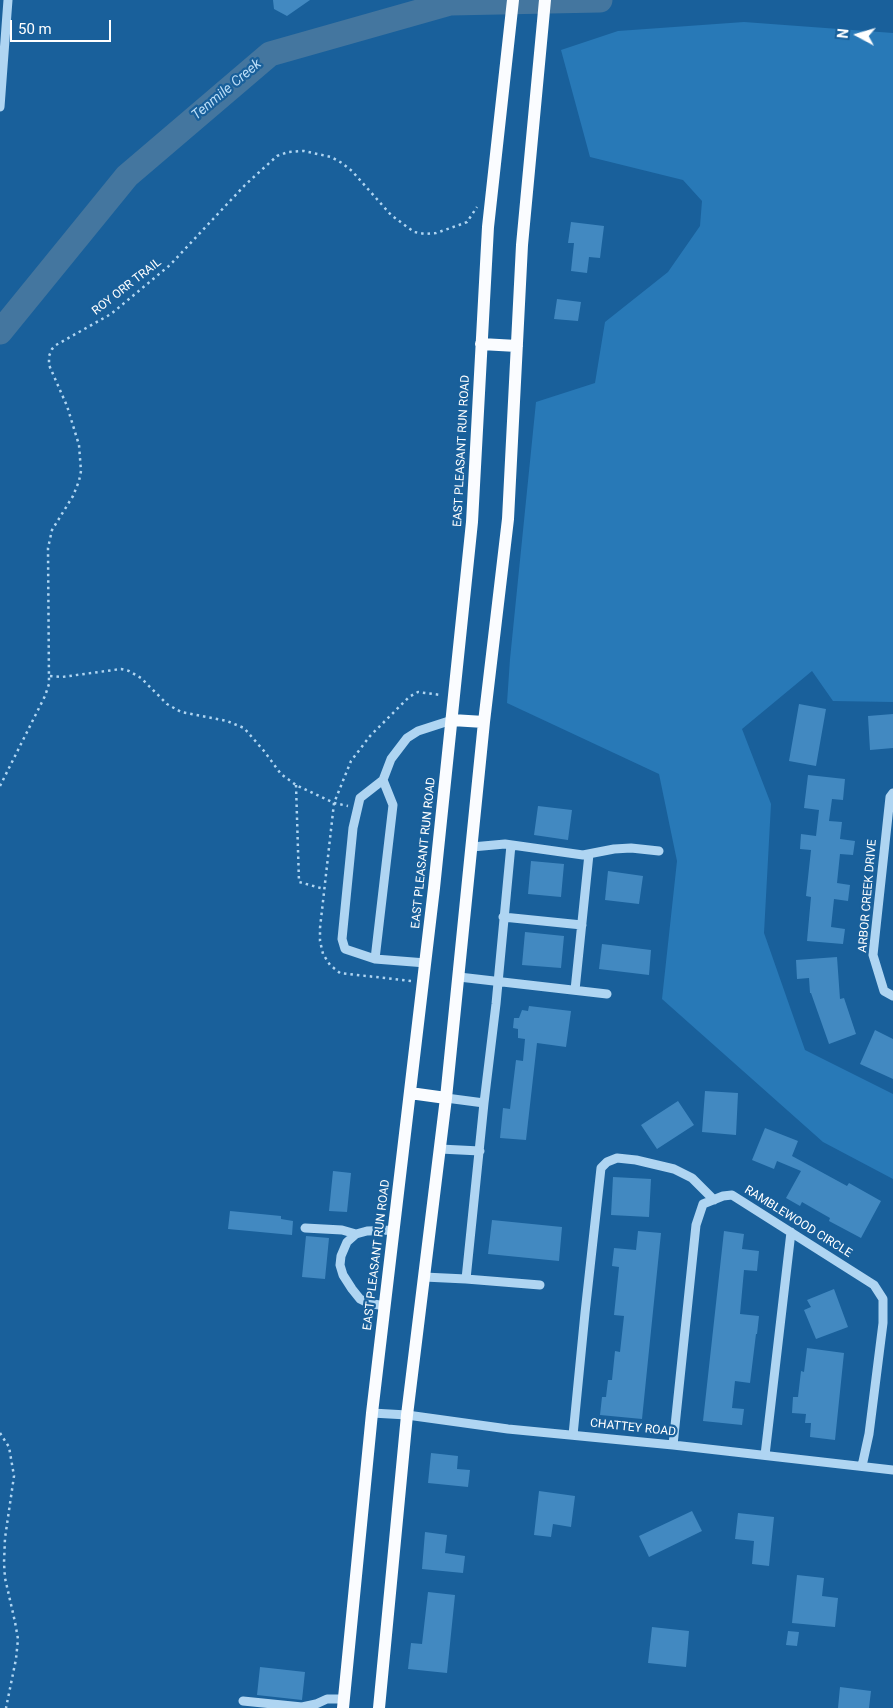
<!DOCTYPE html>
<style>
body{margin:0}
#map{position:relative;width:893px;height:1708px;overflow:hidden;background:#19609b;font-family:Roboto,sans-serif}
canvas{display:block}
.north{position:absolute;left:833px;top:10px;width:50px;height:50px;-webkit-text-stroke:4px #19609b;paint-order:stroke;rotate:276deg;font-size:14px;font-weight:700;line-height:20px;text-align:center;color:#fff}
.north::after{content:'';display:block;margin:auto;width:18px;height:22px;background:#fff;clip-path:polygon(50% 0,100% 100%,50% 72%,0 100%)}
.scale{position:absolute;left:10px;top:20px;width:101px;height:22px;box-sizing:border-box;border:2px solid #fff;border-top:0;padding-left:6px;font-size:15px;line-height:18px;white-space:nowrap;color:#fff;-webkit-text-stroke:4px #19609b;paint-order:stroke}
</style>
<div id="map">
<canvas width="893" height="1708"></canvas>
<div class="north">N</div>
<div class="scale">50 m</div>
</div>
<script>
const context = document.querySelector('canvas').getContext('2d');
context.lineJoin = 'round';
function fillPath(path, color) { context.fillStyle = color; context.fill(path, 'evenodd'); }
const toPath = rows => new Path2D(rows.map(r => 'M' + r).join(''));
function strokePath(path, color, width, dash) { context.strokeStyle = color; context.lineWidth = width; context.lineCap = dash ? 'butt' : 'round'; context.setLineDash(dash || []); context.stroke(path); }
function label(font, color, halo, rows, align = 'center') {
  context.font = font + ' Roboto,sans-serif'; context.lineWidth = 4.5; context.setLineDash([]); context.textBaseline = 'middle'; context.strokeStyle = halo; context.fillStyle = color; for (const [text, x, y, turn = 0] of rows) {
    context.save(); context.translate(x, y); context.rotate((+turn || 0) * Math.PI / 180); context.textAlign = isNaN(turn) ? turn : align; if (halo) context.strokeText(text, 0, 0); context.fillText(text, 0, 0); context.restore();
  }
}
const green = toPath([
 [744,22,893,33,893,702,833,701,812,671,742,729,771,804,764,933,805,1050,893,1094,893,1179,823,1142,662,999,677,861,659,774,507,703,510,659,536,402,595,383,605,322,668,272,700,226,702,201,683,180,590,157,561,50,618,31]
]);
const river = toPath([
 [0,332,127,176,270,54,450,3,600,0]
]);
const building = toPath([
 [273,0,310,0,287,16,274,9],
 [571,222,604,226,600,258,589,257,587,273,571,271,574,243,568,243],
 [557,299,581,302,578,321,554,319],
 [799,704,826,709,816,766,789,761],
 [893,714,893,748,870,750,868,716],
 [808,775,845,779,843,800,832,799,829,821,842,822,840,839,855,841,853,855,840,854,837,883,850,885,848,901,834,899,831,927,845,929,843,944,807,941,811,897,806,896,811,850,800,849,801,834,816,836,819,810,804,808],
 [538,806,572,810,568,840,534,835],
 [531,861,564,864,561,897,528,894],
 [608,871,643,876,639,904,605,900],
 [525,932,564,936,561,968,522,965],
 [602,944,651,950,649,975,599,969],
 [837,957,840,999,844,998,856,1034,829,1044,811,993,810,993,809,978,797,979,796,960],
 [529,1006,571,1011,566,1047,537,1043,526,1140,500,1138,503,1108,510,1109,516,1060,523,1061,525,1039,518,1038,518,1029,513,1028,514,1018,519,1018,522,1010,528,1011],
 [875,1030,893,1039,893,1079,860,1064],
 [705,1091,738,1093,736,1135,702,1132],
 [678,1101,694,1125,657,1149,641,1125],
 [765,1128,798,1141,792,1156,847,1186,849,1183,881,1201,861,1238,829,1221,830,1218,802,1202,800,1206,786,1198,801,1171,777,1161,774,1169,752,1160],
 [333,1171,351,1173,347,1212,329,1211],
 [613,1177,651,1179,649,1217,611,1215],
 [230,1211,281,1216,281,1219,293,1221,292,1235,228,1229],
 [492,1220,562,1227,559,1261,488,1254],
 [638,1231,661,1233,642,1419,600,1415,602,1397,606,1397,608,1380,612,1380,615,1351,620,1352,624,1316,614,1315,619,1267,612,1266,614,1248,636,1250],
 [724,1231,744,1234,742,1249,759,1251,757,1271,744,1270,740,1314,759,1316,757,1334,756,1334,750,1383,735,1381,732,1408,744,1409,742,1425,703,1421],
 [306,1236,329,1238,325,1279,302,1277],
 [834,1289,848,1327,816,1339,804,1310,811,1307,807,1300],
 [807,1348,844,1353,835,1440,810,1437,811,1423,805,1423,806,1414,792,1413,793,1397,798,1397,801,1371,804,1372],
 [431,1453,458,1456,457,1469,470,1470,468,1487,428,1483],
 [539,1491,575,1496,571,1527,553,1524,551,1537,534,1535],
 [692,1511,702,1531,649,1557,639,1536],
 [738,1513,774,1517,769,1566,752,1564,754,1541,735,1539],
 [425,1532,447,1535,445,1553,465,1556,463,1573,422,1569],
 [797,1575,824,1578,822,1596,838,1598,835,1627,792,1623],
 [428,1592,455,1595,447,1673,408,1669,411,1643,422,1644],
 [652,1627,689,1631,686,1667,648,1663],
 [788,1631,799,1632,797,1646,786,1645],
 [260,1667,305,1672,302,1700,257,1695],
 [840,1687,871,1691,869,1708,838,1708]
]);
const path = toPath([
 [50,676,62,677,121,669,129,671,141,678,167,704,181,712,227,721,244,728,264,751,281,774,296,785,334,803,348,806],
 [296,785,299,882,324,889],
 [0,786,45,696,49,684,48,548,52,530,73,496,79,481,81,471,79,445,67,406,49,365,49,356,52,349,56,345,111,314,170,265,245,185,277,156,288,152,304,151,331,157,342,163,352,171,391,215,414,232,425,234,436,233,459,225,467,222,477,207],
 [411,981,340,973,330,965,323,954,320,941,320,928,334,803,351,761,370,736,409,697,418,692,441,695],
 [0,1433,9,1447,14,1476,5,1538,4,1563,5,1578,15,1622,18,1639,16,1659,6,1708]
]);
const minor = toPath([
 [0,107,8,0],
 [893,793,890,797,873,955,884,991,893,996],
 [472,847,505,844,583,855,614,849,631,848,659,851],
 [503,917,582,925],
 [375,959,393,805,383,780],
 [426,963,375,959,345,949,342,939,353,828,360,798,383,780,391,759,407,738,418,731,452,720],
 [459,977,607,994],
 [575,990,589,854],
 [484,1103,496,1004,511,845],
 [440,1149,480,1151],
 [305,1228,342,1230,356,1234],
 [424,1277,466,1279,484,1103,446,1098],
 [466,1279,540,1285],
 [385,1306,368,1303,360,1299,352,1289,343,1275,340,1265,341,1256,347,1242,356,1234,367,1231,394,1230],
 [372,1413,407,1415,508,1429,673,1445,893,1470],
 [573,1435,585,1313,601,1168,607,1162,617,1158,636,1160,674,1169,692,1178,714,1200],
 [673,1445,696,1225,703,1204,723,1196,732,1195,874,1285,883,1299,883,1323,869,1434,862,1466],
 [765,1455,791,1232],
 [243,1701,302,1707,316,1704,327,1699,344,1699]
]);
const major = toPath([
 [481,344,517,346],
 [452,720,484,722],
 [410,1093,446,1098],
 [343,1708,372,1413,434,888,472,522,488,227,513,0],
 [379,1708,407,1415,446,1098,484,722,508,519,522,245,545,0]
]);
const streetNames = [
 ["ROY ORR TRAIL",127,287,-38],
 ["EAST PLEASANT RUN ROAD",462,451,-87],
 ["EAST PLEASANT RUN ROAD",424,853,-84],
 ["ARBOR CREEK DRIVE",868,896,-85],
 ["RAMBLEWOOD CIRCLE",798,1222,32],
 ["EAST PLEASANT RUN ROAD",377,1255,-83],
 ["CHATTEY ROAD",633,1428,6]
];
const waterNames = [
 ["Tenmile Creek",227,90,-40]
];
fillPath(green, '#2879b7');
strokePath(river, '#44769f', 25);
fillPath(building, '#4289c1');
strokePath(path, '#afd5f2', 2.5, [2.5, 4]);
strokePath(minor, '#afd5f2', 9);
strokePath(major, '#fafcff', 12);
label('12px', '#fff', '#19609b', streetNames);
label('italic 14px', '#bcdef8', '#19609b', waterNames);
</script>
